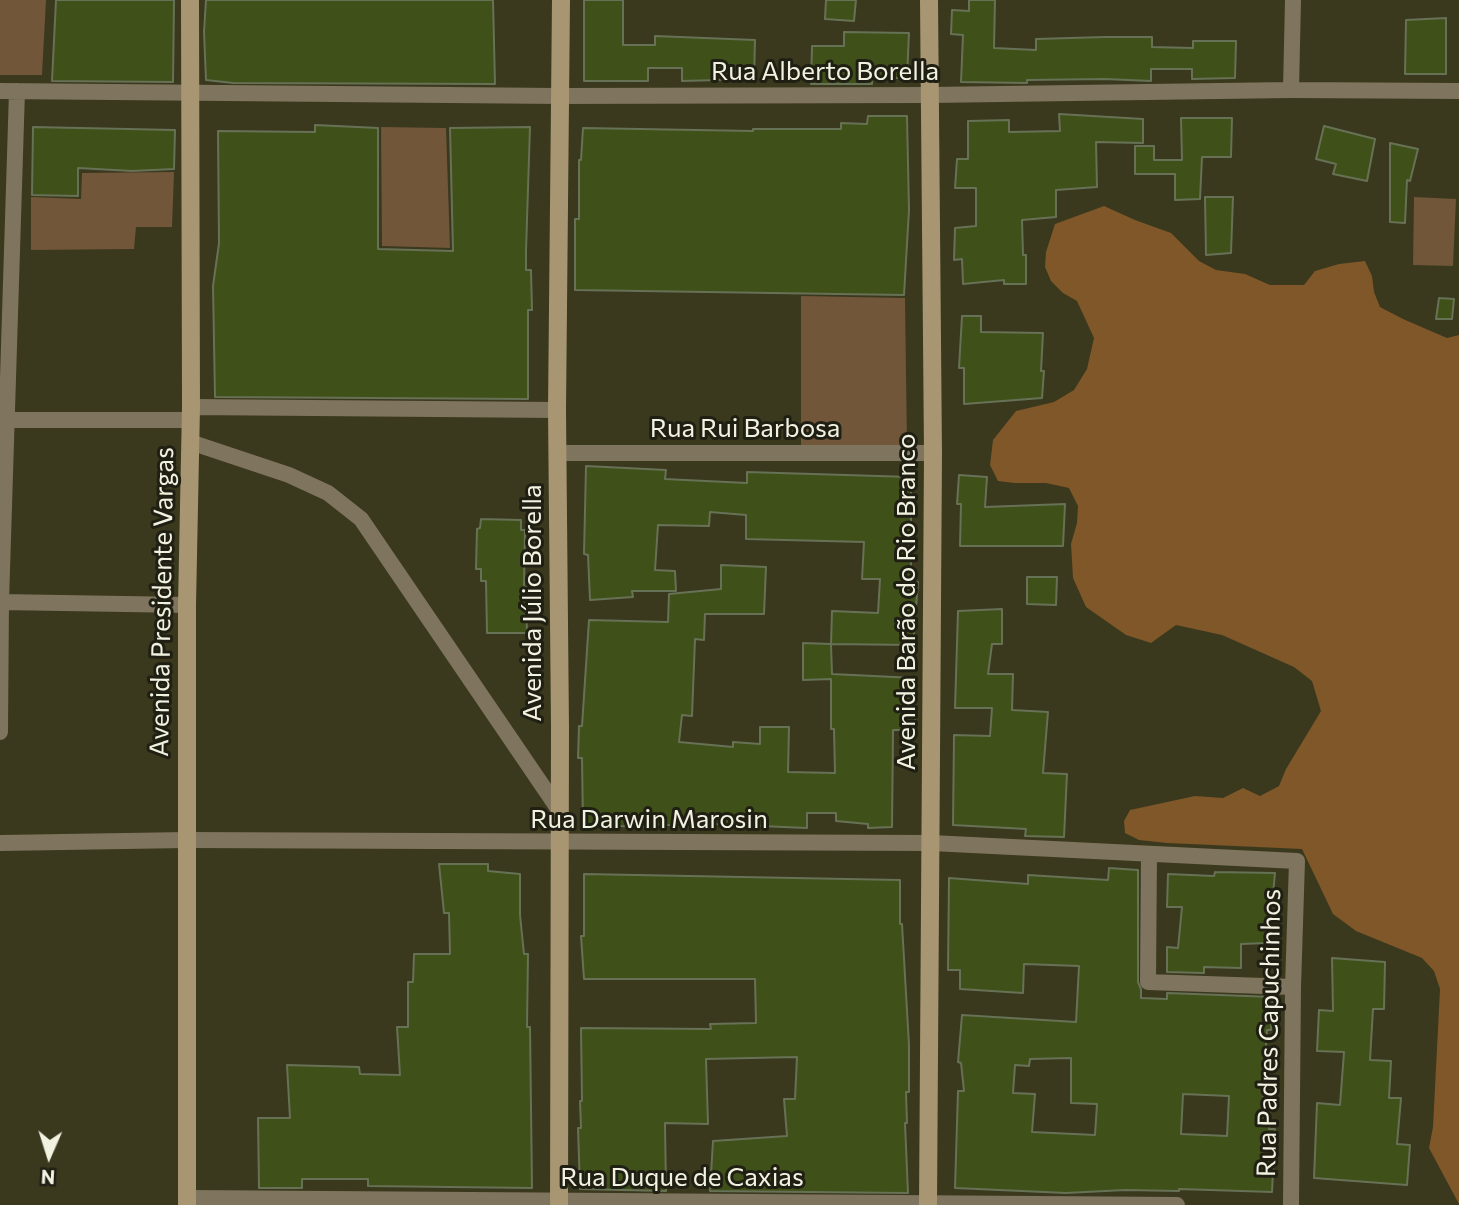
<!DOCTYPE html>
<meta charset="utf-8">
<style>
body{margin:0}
#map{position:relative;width:1459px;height:1205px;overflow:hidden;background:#3a381d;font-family:Commissioner,sans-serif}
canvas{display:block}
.north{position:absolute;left:14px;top:1121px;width:70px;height:70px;-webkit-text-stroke:5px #201f13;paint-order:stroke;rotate:183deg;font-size:19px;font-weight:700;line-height:28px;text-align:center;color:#f2f2e1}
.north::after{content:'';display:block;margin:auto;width:24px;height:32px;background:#f2f2e1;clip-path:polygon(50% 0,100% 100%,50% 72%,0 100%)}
</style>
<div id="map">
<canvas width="1459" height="1205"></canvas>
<div class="north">N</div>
</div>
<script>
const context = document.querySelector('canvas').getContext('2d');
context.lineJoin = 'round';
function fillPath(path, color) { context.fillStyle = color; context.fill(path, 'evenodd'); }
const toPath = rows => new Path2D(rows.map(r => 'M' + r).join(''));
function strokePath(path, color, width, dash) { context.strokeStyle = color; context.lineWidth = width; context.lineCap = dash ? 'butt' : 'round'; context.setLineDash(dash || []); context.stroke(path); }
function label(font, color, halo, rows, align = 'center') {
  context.font = font + ' Commissioner,sans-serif'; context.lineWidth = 6; context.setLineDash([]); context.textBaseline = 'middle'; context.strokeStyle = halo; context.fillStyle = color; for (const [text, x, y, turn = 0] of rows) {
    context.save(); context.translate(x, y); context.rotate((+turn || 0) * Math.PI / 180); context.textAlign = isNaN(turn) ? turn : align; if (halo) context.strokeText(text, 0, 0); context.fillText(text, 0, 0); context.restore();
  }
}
const green = toPath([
 [0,0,46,0,42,75,0,75],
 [381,127,446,128,450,248,382,246],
 [174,172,172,227,136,227,134,249,31,250,31,197,81,199,82,173],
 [1414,197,1456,199,1453,266,1413,265],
 [801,296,905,298,907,446,801,445]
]);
const forest = toPath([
 [1104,206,1135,220,1171,233,1199,261,1216,270,1245,274,1270,285,1304,285,1315,271,1339,264,1365,261,1372,276,1374,292,1380,307,1403,319,1447,338,1459,335,1459,1204,1429,1148,1433,1127,1440,989,1434,971,1422,958,1356,931,1333,914,1302,849,1167,843,1139,840,1125,833,1124,821,1130,810,1195,796,1223,798,1243,788,1260,796,1279,786,1286,769,1321,711,1312,681,1294,667,1222,635,1176,625,1151,643,1126,635,1086,607,1073,578,1071,544,1077,523,1078,506,1069,488,1046,483,1014,483,998,481,990,465,993,440,1016,411,1054,402,1074,390,1087,369,1094,338,1077,301,1063,293,1051,281,1045,267,1046,252,1055,224]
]);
const building = toPath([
 [56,0,174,0,173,82,52,81,56,0],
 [206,0,493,0,495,84,233,83,206,80,204,32,206,0],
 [584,0,623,0,623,45,655,45,655,36,755,40,754,79,682,81,682,68,648,68,648,81,584,81,584,0],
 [826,0,856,0,854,21,825,19,826,0],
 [969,0,995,0,994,48,1036,50,1036,39,1105,37,1152,37,1152,47,1193,48,1193,41,1236,41,1235,78,1192,79,1192,69,1151,69,1151,81,1105,79,1027,80,1027,83,961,82,963,35,951,34,952,10,969,11,969,0],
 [1446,18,1446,74,1405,74,1406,20,1446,18],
 [844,32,909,33,907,78,872,78,872,84,811,84,812,46,844,46,844,32],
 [1059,114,1143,119,1143,143,1096,142,1097,187,1056,190,1056,217,1022,220,1023,255,1026,255,1026,284,1004,284,1004,280,963,284,962,259,954,260,955,228,976,226,976,188,955,188,957,159,968,159,968,121,1009,120,1009,132,1060,131,1059,114],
 [868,116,907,116,909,210,904,295,575,290,575,219,579,219,579,160,581,160,583,128,753,131,753,129,841,129,841,123,867,124,868,116],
 [1181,118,1232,118,1231,157,1202,157,1200,199,1175,200,1175,174,1135,174,1135,146,1154,146,1154,160,1182,160,1181,118],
 [315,125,378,128,378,249,453,251,450,128,530,127,526,251,526,270,531,270,532,310,528,310,528,399,215,397,213,286,219,243,218,131,315,132,315,125],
 [1324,126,1375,139,1367,181,1333,174,1336,164,1316,159,1324,126],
 [33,127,175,130,174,169,132,171,78,168,78,196,32,195,33,127],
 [1390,143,1418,149,1410,181,1407,180,1405,223,1390,222,1390,143],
 [1205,197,1233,197,1231,253,1206,255,1205,197],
 [1439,298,1454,299,1452,319,1436,319,1439,298],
 [962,316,981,316,981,332,1043,333,1041,371,1044,371,1042,398,964,404,964,368,959,368,962,316],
 [586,466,666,470,665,479,747,483,747,472,911,477,911,582,918,582,913,645,831,644,832,611,878,613,880,579,862,579,864,542,746,539,746,515,710,512,709,526,658,525,655,570,675,571,676,591,632,591,633,597,590,600,588,555,584,554,586,466],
 [959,475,987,477,985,507,1065,504,1063,546,960,546,961,504,957,504,959,475],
 [481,519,521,520,521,530,525,530,524,587,526,587,527,633,487,633,486,581,481,581,481,569,476,569,477,529,480,528,481,519],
 [721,565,766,567,764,614,705,614,704,640,695,639,692,716,682,715,679,742,733,747,733,742,760,744,760,727,789,727,788,772,835,773,834,729,831,729,831,679,803,680,803,643,831,644,832,674,915,678,915,730,893,730,892,827,868,828,868,824,836,821,836,813,807,813,807,828,713,824,684,826,649,824,648,827,583,825,582,758,578,758,579,726,582,726,589,620,668,622,669,594,721,589,721,565],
 [1027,577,1057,577,1056,605,1027,604,1027,577],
 [1002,609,1002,644,992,644,988,674,1013,674,1012,710,1048,712,1043,773,1067,774,1064,837,1025,836,1026,829,953,825,954,735,990,736,992,708,955,708,958,611,1002,609],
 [439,864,488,864,488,871,520,874,520,915,524,954,528,954,527,1027,530,1027,532,1188,368,1186,368,1179,302,1179,302,1188,259,1188,258,1118,290,1118,287,1065,359,1067,360,1074,400,1075,397,1027,408,1027,408,982,413,982,414,954,450,954,449,913,444,913,439,864],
 [1109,868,1138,870,1138,982,1141,989,1141,998,1167,999,1167,993,1273,997,1271,1030,1267,1030,1263,1096,1271,1096,1269,1129,1275,1129,1272,1192,1179,1189,1179,1191,1125,1190,1066,1193,955,1188,958,1091,964,1091,961,1063,958,1062,962,1015,1076,1022,1079,966,1024,964,1023,993,960,989,960,970,948,970,949,878,1028,884,1028,875,1108,880,1109,868],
 [1071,1058,1071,1103,1097,1104,1095,1135,1032,1132,1035,1094,1013,1093,1015,1065,1029,1066,1030,1059,1071,1058],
 [1183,1094,1229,1096,1227,1136,1181,1134,1183,1094],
 [1215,872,1275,873,1272,906,1269,906,1266,943,1241,944,1241,968,1204,967,1204,973,1167,972,1167,947,1178,948,1182,907,1167,907,1168,874,1214,876,1215,872],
 [584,874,900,880,900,924,902,924,909,1045,909,1092,906,1092,907,1123,905,1123,908,1193,710,1191,713,1141,787,1136,784,1099,795,1099,797,1057,706,1059,708,1124,665,1123,666,1191,580,1189,578,1128,581,1128,580,1101,582,1101,581,1028,711,1029,710,1024,756,1023,755,979,584,979,581,936,584,936,584,874],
 [1332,958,1385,962,1384,1009,1373,1009,1370,1060,1391,1061,1389,1098,1401,1098,1397,1144,1410,1145,1407,1185,1314,1178,1317,1103,1340,1105,1344,1052,1317,1051,1319,1010,1333,1011,1332,958]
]);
const street = toPath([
 [1291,90,1293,0],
 [0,91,559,96,929,95,1291,90,1459,91],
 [191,407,557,410],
 [0,420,191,420],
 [190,442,289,475,328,493,361,519,559,810],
 [557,453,933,453],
 [0,602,187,605],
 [0,732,1,602,17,91],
 [0,843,187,840,931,843,1297,861,1293,987,1291,1205],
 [1149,855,1148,982,1293,987],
 [188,1198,1177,1205]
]);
const secondary = toPath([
 [187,1205,187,605,191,407,190,0],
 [559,1205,560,728,557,410,561,0],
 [928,1205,933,453,929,0]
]);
const streetNames = [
 ["Rua Alberto Borella",825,71],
 ["Rua Rui Barbosa",745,428],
 ["Avenida Presidente Vargas",162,602,-89],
 ["Avenida Barão do Rio Branco",906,602,-90],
 ["Avenida Júlio Borella",532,603,-90],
 ["Rua Darwin Marosin",649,819],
 ["Rua Padres Capuchinhos",1269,1033,-89],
 ["Rua Duque de Caxias",682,1177]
];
fillPath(green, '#715639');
fillPath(forest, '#7f5729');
fillPath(building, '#405019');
strokePath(building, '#677156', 2);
strokePath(street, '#7f745d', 16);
strokePath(secondary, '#a79671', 18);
label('26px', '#f2f2e1', '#201f13', streetNames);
</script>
